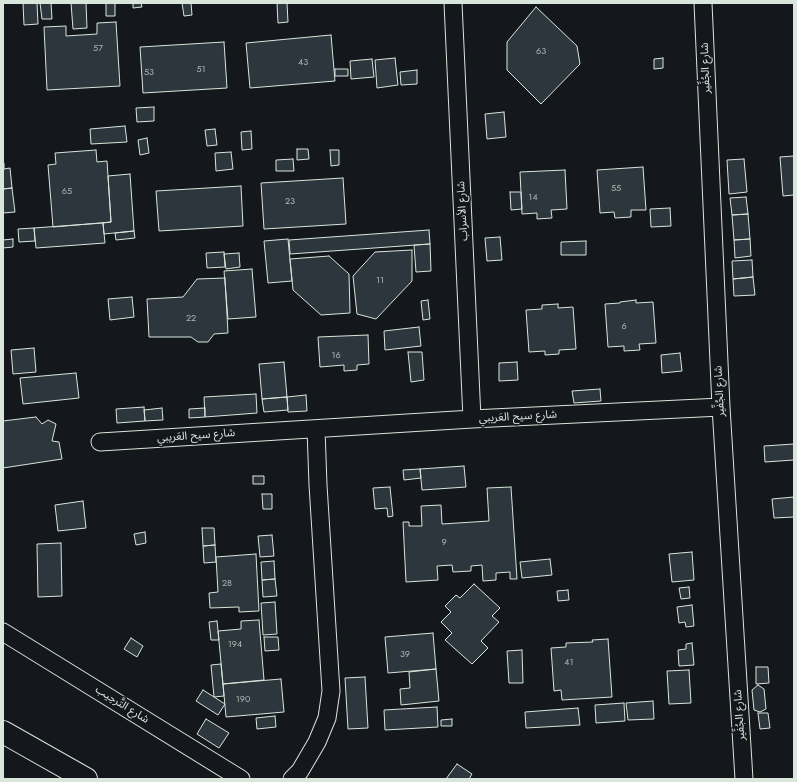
<!DOCTYPE html>
<meta charset="utf-8">
<style>
body{margin:0}
#map{position:relative;width:797px;height:782px;overflow:hidden;background:#14181c;font-family:Jost,sans-serif}
canvas{display:block}
.frame{position:absolute;inset:0;border:4px solid #d8e6dc;pointer-events:none}
</style>
<div id="map">
<canvas width="797" height="782"></canvas>
<div class="frame"></div>
</div>
<script>
const context = document.querySelector('canvas').getContext('2d');
context.lineJoin = 'round';
function fillPath(path, color) { context.fillStyle = color; context.fill(path, 'evenodd'); }
const toPath = rows => new Path2D(rows.map(r => 'M' + r).join(''));
function strokePath(path, color, width, dash) { context.strokeStyle = color; context.lineWidth = width; context.lineCap = dash ? 'butt' : 'round'; context.setLineDash(dash || []); context.stroke(path); }
function label(font, color, halo, rows, align = 'center') {
  context.font = font + ' Jost,"Noto Sans Arabic",sans-serif'; context.lineWidth = 3; context.setLineDash([]); context.textBaseline = 'middle'; context.strokeStyle = halo; context.fillStyle = color; for (const [text, x, y, turn = 0] of rows) {
    context.save(); context.translate(x, y); context.rotate((+turn || 0) * Math.PI / 180); context.textAlign = isNaN(turn) ? turn : align; if (halo) context.strokeText(text, 0, 0); context.fillText(text, 0, 0); context.restore();
  }
}
const building = toPath([
 [23,3,37,3,38,24,24,25,23,3],
 [40,3,51,3,52,19,42,19,40,3],
 [71,3,86,3,87,28,73,29,71,3],
 [106,3,115,3,115,16,106,16,106,3],
 [133,3,141,3,142,7,133,8,133,3],
 [182,3,191,3,192,15,184,16,182,3],
 [277,3,287,3,288,22,278,23,277,3],
 [536,7,577,46,580,64,541,104,507,70,507,42,536,7],
 [116,22,120,86,47,90,44,27,66,26,66,36,97,34,97,23,116,22],
 [331,35,335,81,250,88,246,43,331,35],
 [224,42,227,88,143,93,140,47,224,42],
 [395,58,398,85,377,88,375,60,395,58],
 [663,58,663,68,654,69,654,59,663,58],
 [372,59,374,77,351,79,350,61,372,59],
 [335,69,348,69,348,76,335,76,335,69],
 [417,70,417,84,401,85,400,72,417,70],
 [154,107,154,121,137,122,136,108,154,107],
 [504,112,506,137,487,139,485,114,504,112],
 [125,126,127,142,91,144,90,129,125,126],
 [215,129,217,145,207,146,205,130,215,129],
 [251,131,252,149,242,150,241,132,251,131],
 [147,138,149,153,140,155,138,140,147,138],
 [297,149,308,149,309,159,297,160,297,149],
 [96,150,97,162,107,161,111,222,53,227,48,165,56,164,55,153,96,150],
 [330,150,339,150,339,165,331,166,330,150],
 [231,152,233,169,216,171,215,153,231,152],
 [794,156,794,195,783,196,780,157,794,156],
 [293,159,294,171,276,171,276,160,293,159],
 [744,159,747,192,729,194,727,160,744,159],
 [3,163,4,163,4,169,10,168,12,188,3,189,3,163],
 [643,167,646,210,631,210,631,217,615,218,614,212,600,213,597,170,643,167],
 [565,170,567,209,551,210,552,218,537,219,537,213,522,214,520,172,565,170],
 [130,174,134,231,104,234,103,223,111,222,108,176,130,174],
 [343,178,346,224,264,229,261,183,343,178],
 [241,186,243,226,159,231,156,191,241,186],
 [12,188,15,212,3,213,3,189,12,188],
 [510,192,521,192,522,209,511,210,510,192],
 [746,197,748,214,732,215,730,198,746,197],
 [670,208,671,226,651,227,650,209,670,208],
 [748,214,750,239,734,240,732,215,748,214],
 [103,223,105,243,36,248,34,228,103,223],
 [34,228,35,241,19,242,18,229,34,228],
 [429,230,430,244,290,254,289,240,429,230],
 [134,231,135,238,116,240,115,233,134,231],
 [500,237,502,260,487,261,485,238,500,237],
 [13,239,13,247,3,248,3,240,13,239],
 [288,239,292,281,268,283,264,241,288,239],
 [750,239,751,256,735,258,734,240,750,239],
 [586,241,586,255,561,255,561,242,586,241],
 [430,244,431,271,416,272,414,245,430,244],
 [412,250,412,281,376,319,357,314,353,276,375,252,412,250],
 [224,252,225,267,207,268,206,253,224,252],
 [239,253,240,267,226,269,224,254,239,253],
 [329,256,349,274,350,313,321,315,293,290,290,259,329,256],
 [752,260,753,277,733,279,732,261,752,260],
 [252,269,256,317,228,319,224,271,252,269],
 [753,277,755,295,734,296,733,279,753,277],
 [225,278,228,333,214,334,208,342,198,342,191,337,149,337,147,299,183,297,197,279,225,278],
 [132,297,134,317,110,320,108,299,132,297],
 [428,300,430,319,423,320,421,301,428,300],
 [636,300,636,303,653,302,656,343,639,344,640,350,624,351,624,346,608,347,605,304,620,303,620,302,636,300],
 [558,304,558,308,573,307,576,349,559,350,559,354,545,355,545,351,529,352,526,310,542,309,542,305,558,304],
 [419,327,421,346,385,350,384,331,419,327],
 [368,335,369,364,357,365,357,370,344,371,344,365,320,367,318,337,368,335],
 [34,348,36,372,13,374,11,350,34,348],
 [408,352,422,352,424,380,411,382,408,352],
 [680,353,682,371,662,373,661,355,680,353],
 [284,362,287,397,262,399,259,364,284,362],
 [517,362,518,380,499,381,499,363,517,362],
 [76,373,79,398,23,404,20,378,76,373],
 [600,389,601,401,574,403,572,391,600,389],
 [256,394,257,413,205,417,204,397,256,394],
 [306,395,307,411,288,412,287,397,306,395],
 [287,397,288,410,264,412,262,399,287,397],
 [144,407,145,421,117,423,116,409,144,407],
 [162,408,163,420,145,421,144,410,162,408],
 [205,408,205,417,189,418,189,409,205,408],
 [36,417,42,424,48,420,56,424,52,441,59,442,62,459,3,468,3,421,36,417],
 [794,444,794,460,765,462,764,446,794,444],
 [464,466,466,487,422,490,420,469,464,466],
 [420,469,421,478,404,480,403,470,420,469],
 [253,476,264,476,264,484,253,484,253,476],
 [390,487,393,516,388,517,387,508,375,509,373,488,390,487],
 [511,487,517,579,510,579,510,572,496,573,496,580,483,581,482,565,471,566,471,571,453,572,452,565,437,566,438,580,406,582,403,522,409,522,409,526,422,526,421,506,441,505,442,524,489,521,487,488,511,487],
 [262,494,272,494,272,509,263,509,262,494],
 [794,497,794,517,774,518,772,499,794,497],
 [83,501,86,528,58,531,55,505,83,501],
 [202,528,214,528,215,545,203,546,202,528],
 [145,532,146,543,136,545,134,534,145,532],
 [272,535,274,556,260,557,258,536,272,535],
 [61,543,62,596,38,597,37,544,61,543],
 [215,545,216,562,204,563,203,546,215,545],
 [692,552,694,580,672,582,669,554,692,552],
 [256,554,259,611,239,612,239,607,210,608,209,593,218,592,216,557,256,554],
 [550,559,552,575,522,578,520,562,550,559],
 [274,561,275,579,262,580,261,562,274,561],
 [275,579,277,596,263,597,262,580,275,579],
 [474,584,500,608,492,616,499,622,481,641,488,648,472,664,445,640,452,633,441,622,451,612,445,606,456,595,460,598,474,584],
 [689,587,690,598,681,599,679,588,689,587],
 [568,590,569,600,558,601,557,591,568,590],
 [275,602,277,634,263,635,261,603,275,602],
 [692,605,694,626,686,627,685,622,679,623,677,607,692,605],
 [259,620,264,680,223,684,218,631,241,629,241,621,259,620],
 [217,621,219,640,211,640,209,622,217,621],
 [433,633,436,669,388,673,385,637,433,633],
 [264,637,278,637,279,650,265,651,264,637],
 [131,638,143,646,137,657,124,649,131,638],
 [608,639,612,697,562,700,561,690,554,691,551,648,566,647,566,643,593,642,592,640,608,639],
 [692,643,694,665,679,666,678,650,686,649,686,644,692,643],
 [522,650,523,683,509,683,507,651,522,650],
 [221,664,224,696,214,697,211,665,221,664],
 [756,667,768,667,769,683,756,684,756,667],
 [436,669,439,701,401,705,400,689,410,688,409,672,436,669],
 [689,670,691,703,669,704,667,671,689,670],
 [365,677,368,728,348,729,345,678,365,677],
 [281,679,284,712,226,717,223,684,281,679],
 [758,685,764,689,766,709,760,712,754,710,752,690,758,685],
 [203,690,225,704,218,715,196,701,203,690],
 [653,701,654,719,628,720,626,703,653,701],
 [624,703,625,721,596,723,595,705,624,703],
 [437,707,438,727,385,730,384,710,437,707],
 [578,708,580,725,526,728,525,712,578,708],
 [758,713,768,713,770,728,760,729,758,713],
 [275,716,276,727,257,729,256,718,275,716],
 [206,719,229,733,219,748,197,734,206,719],
 [452,719,452,726,441,726,441,720,452,719],
 [457,764,472,774,469,779,446,779,457,764]
]);
const minor = toPath([
 [453,3,472,419],
 [703,3,721,407,744,779],
 [100,442,472,419,721,407],
 [3,632,241,779],
 [292,779,300,771,317,742,327,718,331,691,318,485,316,429]
]);
const secondary = toPath([
 [3,732,86,779]
]);
const numberNames = [
 ["57",98,49],
 ["63",541,52],
 ["43",303,63],
 ["51",201,70],
 ["53",149,73],
 ["55",616,189],
 ["65",67,192],
 ["14",533,198],
 ["23",290,202],
 ["11",380,281],
 ["22",191,319],
 ["6",624,327],
 ["16",336,356],
 ["9",444,543],
 ["28",227,584],
 ["194",235,645],
 ["39",405,655],
 ["41",569,663],
 ["190",243,700]
];
const streetNames = [
 ["شارع الجُفِّير",706,68,-92],
 ["شارع الأسراب",463,211,-93],
 ["شارع الجُفِّير",720,391,-93],
 ["شارع سيح العَريبي",518,417,-3],
 ["شارع سيح العَريبي",196,436,-4],
 ["شارع التَّرحِيب",122,705,32],
 ["شارع الجُفِّير",740,715,-94]
];
fillPath(building, '#2c363c');
strokePath(building, '#d8e6dc', 1);
strokePath(minor, '#d8e6dc', 19);
strokePath(secondary, '#d8e6dc', 24);
strokePath(minor, '#14181c', 17);
strokePath(secondary, '#14181c', 22);
label('9px', '#adbab4', null, numberNames);
label('11px', '#d8e6dc', '#14181c', streetNames);
</script>
